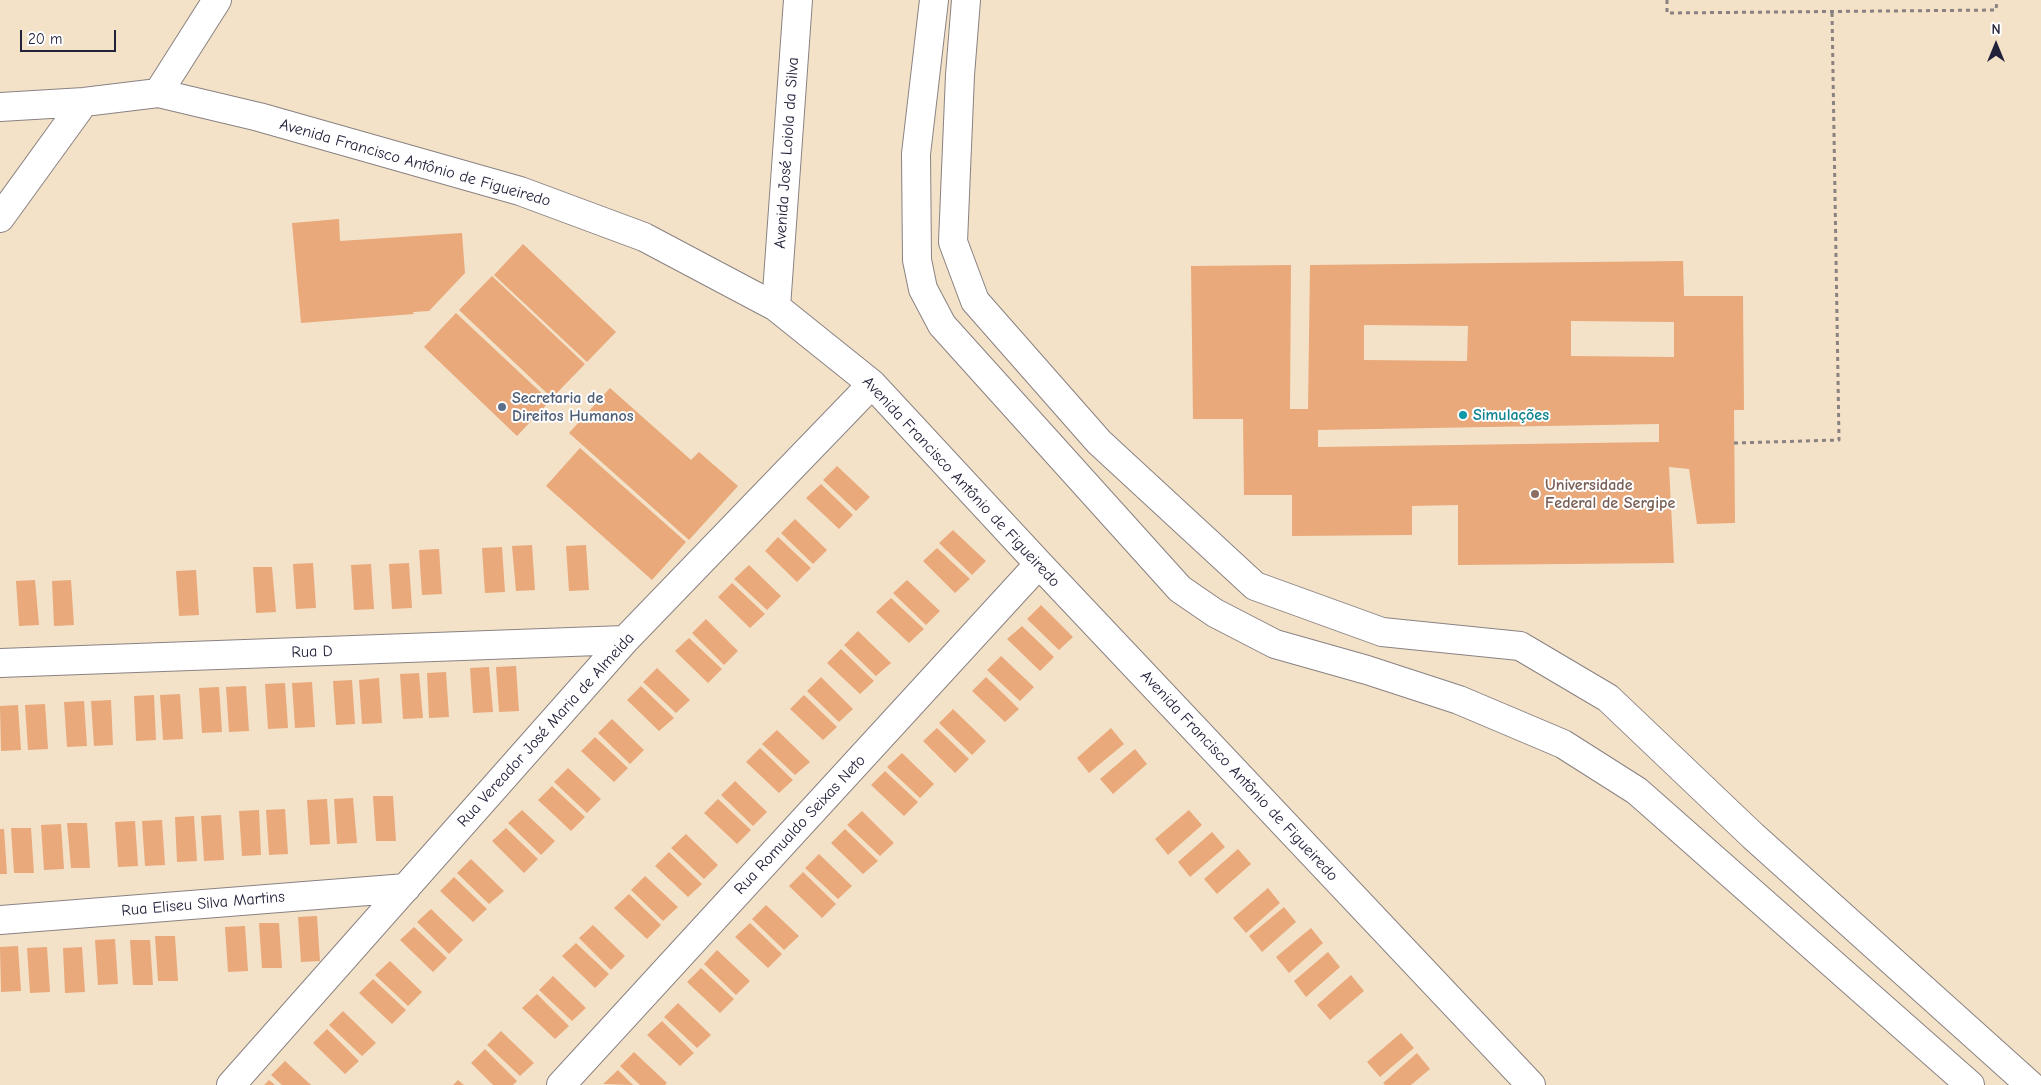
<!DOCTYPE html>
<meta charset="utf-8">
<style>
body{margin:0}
#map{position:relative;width:2041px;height:1085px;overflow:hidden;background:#f3e2c8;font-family:"Comic Neue",sans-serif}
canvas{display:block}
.north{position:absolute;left:1971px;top:20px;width:50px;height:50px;-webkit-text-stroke:4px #fff;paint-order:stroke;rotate:0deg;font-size:14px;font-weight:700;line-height:20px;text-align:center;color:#22223b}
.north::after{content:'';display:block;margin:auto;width:18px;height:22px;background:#22223b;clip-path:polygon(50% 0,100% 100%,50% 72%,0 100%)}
.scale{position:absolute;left:20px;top:30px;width:96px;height:22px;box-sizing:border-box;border:2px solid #22223b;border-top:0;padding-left:6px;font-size:15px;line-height:18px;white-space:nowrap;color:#22223b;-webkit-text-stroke:4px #fff;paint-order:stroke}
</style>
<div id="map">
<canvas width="2041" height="1085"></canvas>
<div class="north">N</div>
<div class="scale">20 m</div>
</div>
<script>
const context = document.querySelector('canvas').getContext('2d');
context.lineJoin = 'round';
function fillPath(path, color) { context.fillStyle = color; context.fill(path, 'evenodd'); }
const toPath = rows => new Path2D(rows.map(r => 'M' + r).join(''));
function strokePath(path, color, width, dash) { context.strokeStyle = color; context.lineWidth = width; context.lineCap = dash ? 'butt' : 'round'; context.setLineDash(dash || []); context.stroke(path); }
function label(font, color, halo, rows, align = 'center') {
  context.font = font + ' "Comic Neue",sans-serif'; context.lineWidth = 4; context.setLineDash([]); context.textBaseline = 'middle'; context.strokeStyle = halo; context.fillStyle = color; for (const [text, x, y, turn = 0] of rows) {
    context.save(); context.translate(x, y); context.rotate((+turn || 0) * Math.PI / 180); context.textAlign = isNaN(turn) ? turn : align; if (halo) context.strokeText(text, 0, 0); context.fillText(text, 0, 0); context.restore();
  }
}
const building = toPath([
 [339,219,340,241,462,233,465,273,429,311,413,312,414,314,301,323,292,223],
 [523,244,616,332,587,362,494,275],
 [1683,261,1684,296,1743,296,1744,410,1734,410,1735,523,1697,524,1689,469,1669,467,1674,563,1458,565,1458,505,1412,506,1412,535,1292,536,1292,495,1244,495,1243,419,1193,419,1191,266,1291,265,1290,409,1308,409,1310,265],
 [1571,321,1674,322,1674,357,1571,356],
 [1364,325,1468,326,1467,361,1364,360],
 [1659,424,1659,442,1318,447,1318,430],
 [492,276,585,364,552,398,459,310],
 [456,313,550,401,517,436,424,347],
 [610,388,691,460,699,452,738,486,689,540,569,433],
 [580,448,686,542,652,580,546,486],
 [837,466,870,497,856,511,823,480],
 [821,484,853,515,839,529,806,498],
 [795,519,827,550,813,564,781,533],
 [953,530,986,561,972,575,939,543],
 [778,537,811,568,797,582,765,551],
 [532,545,535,590,516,591,512,546],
 [586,545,589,590,569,591,566,546],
 [502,547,505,592,485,593,482,548],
 [937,548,970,579,955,593,923,561],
 [439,549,442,594,422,595,419,550],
 [313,563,316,608,296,609,293,564],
 [409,563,412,608,392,609,389,564],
 [371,564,374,609,354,610,351,565],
 [749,565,781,596,767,610,734,579],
 [253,567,272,567,276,612,256,613],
 [196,570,199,615,179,616,176,571],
 [35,580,39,625,19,626,16,581],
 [71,580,74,625,54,626,52,581],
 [907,580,940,611,926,625,893,593],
 [732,583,765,614,750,628,718,597],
 [891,598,924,629,909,643,876,612],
 [1041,605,1073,637,1059,650,1027,619],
 [706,619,738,651,724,665,692,633],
 [1022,626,1054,657,1040,671,1007,639],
 [858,631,891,663,876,676,844,645],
 [689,638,722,669,708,683,675,651],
 [841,649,874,681,860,694,827,663],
 [1001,656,1034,687,1020,701,987,670],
 [516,666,519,711,499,712,496,667],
 [489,667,493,712,473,713,470,668],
 [657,668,690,700,676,713,643,682],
 [446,672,449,717,429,718,427,673],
 [419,673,423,718,403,719,400,674],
 [821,677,853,709,839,722,807,691],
 [986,677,1019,709,1005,722,972,691],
 [379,678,382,723,362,724,359,680],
 [352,680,355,724,336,725,333,681],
 [312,682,315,727,295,728,292,683],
 [285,683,288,728,268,729,265,684],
 [246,686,249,731,229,732,226,687],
 [641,686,674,718,659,731,627,700],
 [219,687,222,732,202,733,199,688],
 [180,694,183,739,163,740,160,695],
 [154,695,156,740,136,741,134,696],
 [804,695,837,727,823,740,790,709],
 [111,700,113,745,94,746,91,701],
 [84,701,87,746,67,747,64,702],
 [45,704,48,749,28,750,25,705],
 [18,705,21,750,1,751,0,706],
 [953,709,986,741,972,755,939,723],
 [612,719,644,750,630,764,598,733],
 [937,728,969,759,955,773,923,741],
 [1111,728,1124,744,1089,773,1077,758],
 [777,730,810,762,795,775,762,744],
 [595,737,628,768,614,782,581,751],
 [760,748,793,780,779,793,746,762],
 [1135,749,1147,764,1113,794,1100,779],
 [902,753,934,784,920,798,887,767],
 [568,768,601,799,587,813,554,782],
 [885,771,918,802,904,816,871,785],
 [735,781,767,812,753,826,721,795],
 [552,786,585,817,571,831,538,800],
 [373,796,393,796,396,841,376,841],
 [353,798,357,843,337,844,334,799],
 [327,799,330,844,310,845,307,800],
 [718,799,751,830,737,844,704,813],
 [285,809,288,854,269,855,266,810],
 [259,810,261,855,242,856,239,811],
 [522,810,555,841,541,855,508,823],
 [1189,810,1202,825,1168,855,1155,839],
 [862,811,894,843,880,856,847,825],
 [221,815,224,860,204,861,201,816],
 [194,816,197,861,177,862,175,817],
 [162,820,165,865,145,866,142,821],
 [135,821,138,866,118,867,115,822],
 [67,823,87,823,90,868,71,868],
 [61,824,64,869,44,870,41,825],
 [11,828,31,828,34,873,14,873],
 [506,828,538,859,524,873,492,841],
 [0,829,4,829,7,874,0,874],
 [845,829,878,861,863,874,831,843],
 [1212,832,1225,847,1190,877,1178,862],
 [686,834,718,865,704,879,671,848],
 [1238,849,1251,864,1217,894,1204,879],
 [669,852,702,884,688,897,655,866],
 [819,854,852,886,838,899,805,868],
 [471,859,504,891,489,904,457,873],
 [803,872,836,904,822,918,789,886],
 [645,876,678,907,663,921,631,890],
 [454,877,487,909,473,922,440,891],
 [1268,888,1280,903,1246,933,1233,918],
 [629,894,661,925,647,939,614,908],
 [766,905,799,936,784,950,752,919],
 [1284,907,1296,922,1262,952,1249,936],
 [431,909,463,940,449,954,417,922],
 [317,916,320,961,301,962,298,917],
 [259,923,279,923,282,968,262,968],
 [750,923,782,954,768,968,735,937],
 [593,925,625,956,611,970,579,938],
 [245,926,248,971,228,972,225,927],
 [414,927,447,958,433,972,400,940],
 [1311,928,1323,943,1289,973,1276,957],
 [155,936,175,936,178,981,158,981],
 [115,939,118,984,98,985,95,940],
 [130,940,150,940,153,985,133,985],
 [576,943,609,974,595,988,562,956],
 [18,946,21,991,1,992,0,947],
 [47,947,50,992,30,993,27,948],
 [82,947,85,992,65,993,63,948],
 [717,950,750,981,736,995,704,964],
 [1328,952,1340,967,1306,997,1294,981],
 [390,961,422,992,408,1006,375,975],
 [701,968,734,999,720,1013,687,982],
 [1351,975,1364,991,1330,1020,1317,1005],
 [553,976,586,1008,572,1021,539,990],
 [373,979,406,1010,392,1024,359,993],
 [537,994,569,1026,555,1039,522,1008],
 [678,1003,711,1035,697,1048,664,1017],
 [343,1011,376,1043,362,1056,329,1025],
 [662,1021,694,1053,680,1066,647,1035],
 [327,1029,359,1061,345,1074,313,1043],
 [501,1031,534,1063,520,1076,487,1045],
 [1401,1033,1414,1048,1380,1077,1367,1062],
 [485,1049,517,1081,513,1085,493,1085,471,1063],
 [634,1052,667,1083,665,1085,640,1085,620,1066],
 [1417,1053,1430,1069,1411,1085,1385,1085,1383,1083],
 [285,1061,311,1085,282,1085,271,1075],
 [618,1070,633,1085,603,1084],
 [269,1080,275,1085,264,1085],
 [458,1080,464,1085,453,1085]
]);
const path = toPath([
 [1667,0,1667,13,1996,10,1997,0],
 [1734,443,1839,440,1832,12]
]);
const minor = toPath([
 [934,0,916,154,917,260,923,289,942,325,1180,589,1215,613,1275,644,1367,670,1459,700,1563,744,1637,791,1970,1085],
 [966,0,960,75,953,242,975,301,1099,442,1255,586,1382,632,1520,646,1608,698,1753,836,2030,1085],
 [158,93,217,0],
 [0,107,84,102,158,93,259,117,520,191,644,237,776,307,872,384,1039,564,1531,1085],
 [0,218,84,102],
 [776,307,798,0],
 [0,663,625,640],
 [0,920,406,888],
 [231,1085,625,640,872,384],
 [561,1085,1039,564]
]);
const markers = [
 [502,407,5,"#5c6f8a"],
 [1463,415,5,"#0f9aa8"],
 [1535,494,5,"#8d6e63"]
];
const streetNames = [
 ["Avenida José Loiola da Silva",787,153,-86],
 ["Avenida Francisco Antônio de Figueiredo",415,163,16],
 ["Avenida Francisco Antônio de Figueiredo",961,482,47],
 ["Rua D",312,652,-2],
 ["Rua Vereador José Maria de Almeida",546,730,-48],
 ["Avenida Francisco Antônio de Figueiredo",1239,776,47],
 ["Rua Romualdo Seixas Neto",800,825,-47],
 ["Rua Eliseu Silva Martins",203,904,-5]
];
const serviceNames = [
 ["Secretaria de",512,398],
 ["Direitos Humanos",512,416]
];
const cultureNames = [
 ["Simulações",1473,415]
];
const educationNames = [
 ["Universidade",1545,485],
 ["Federal de Sergipe",1545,503]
];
fillPath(building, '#e9a97b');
strokePath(minor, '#8a8282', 30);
strokePath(path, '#8a8282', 3, [4, 4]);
strokePath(minor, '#fff', 28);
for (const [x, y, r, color] of markers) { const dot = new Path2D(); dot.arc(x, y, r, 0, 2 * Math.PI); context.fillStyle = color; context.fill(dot); strokePath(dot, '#fff', 2); }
label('16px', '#22223b', '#fff', streetNames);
label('bold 16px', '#4e5e75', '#fff', serviceNames, 'left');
label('bold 16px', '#0d838f', '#fff', cultureNames, 'left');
label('bold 16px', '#785e54', '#fff', educationNames, 'left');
</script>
